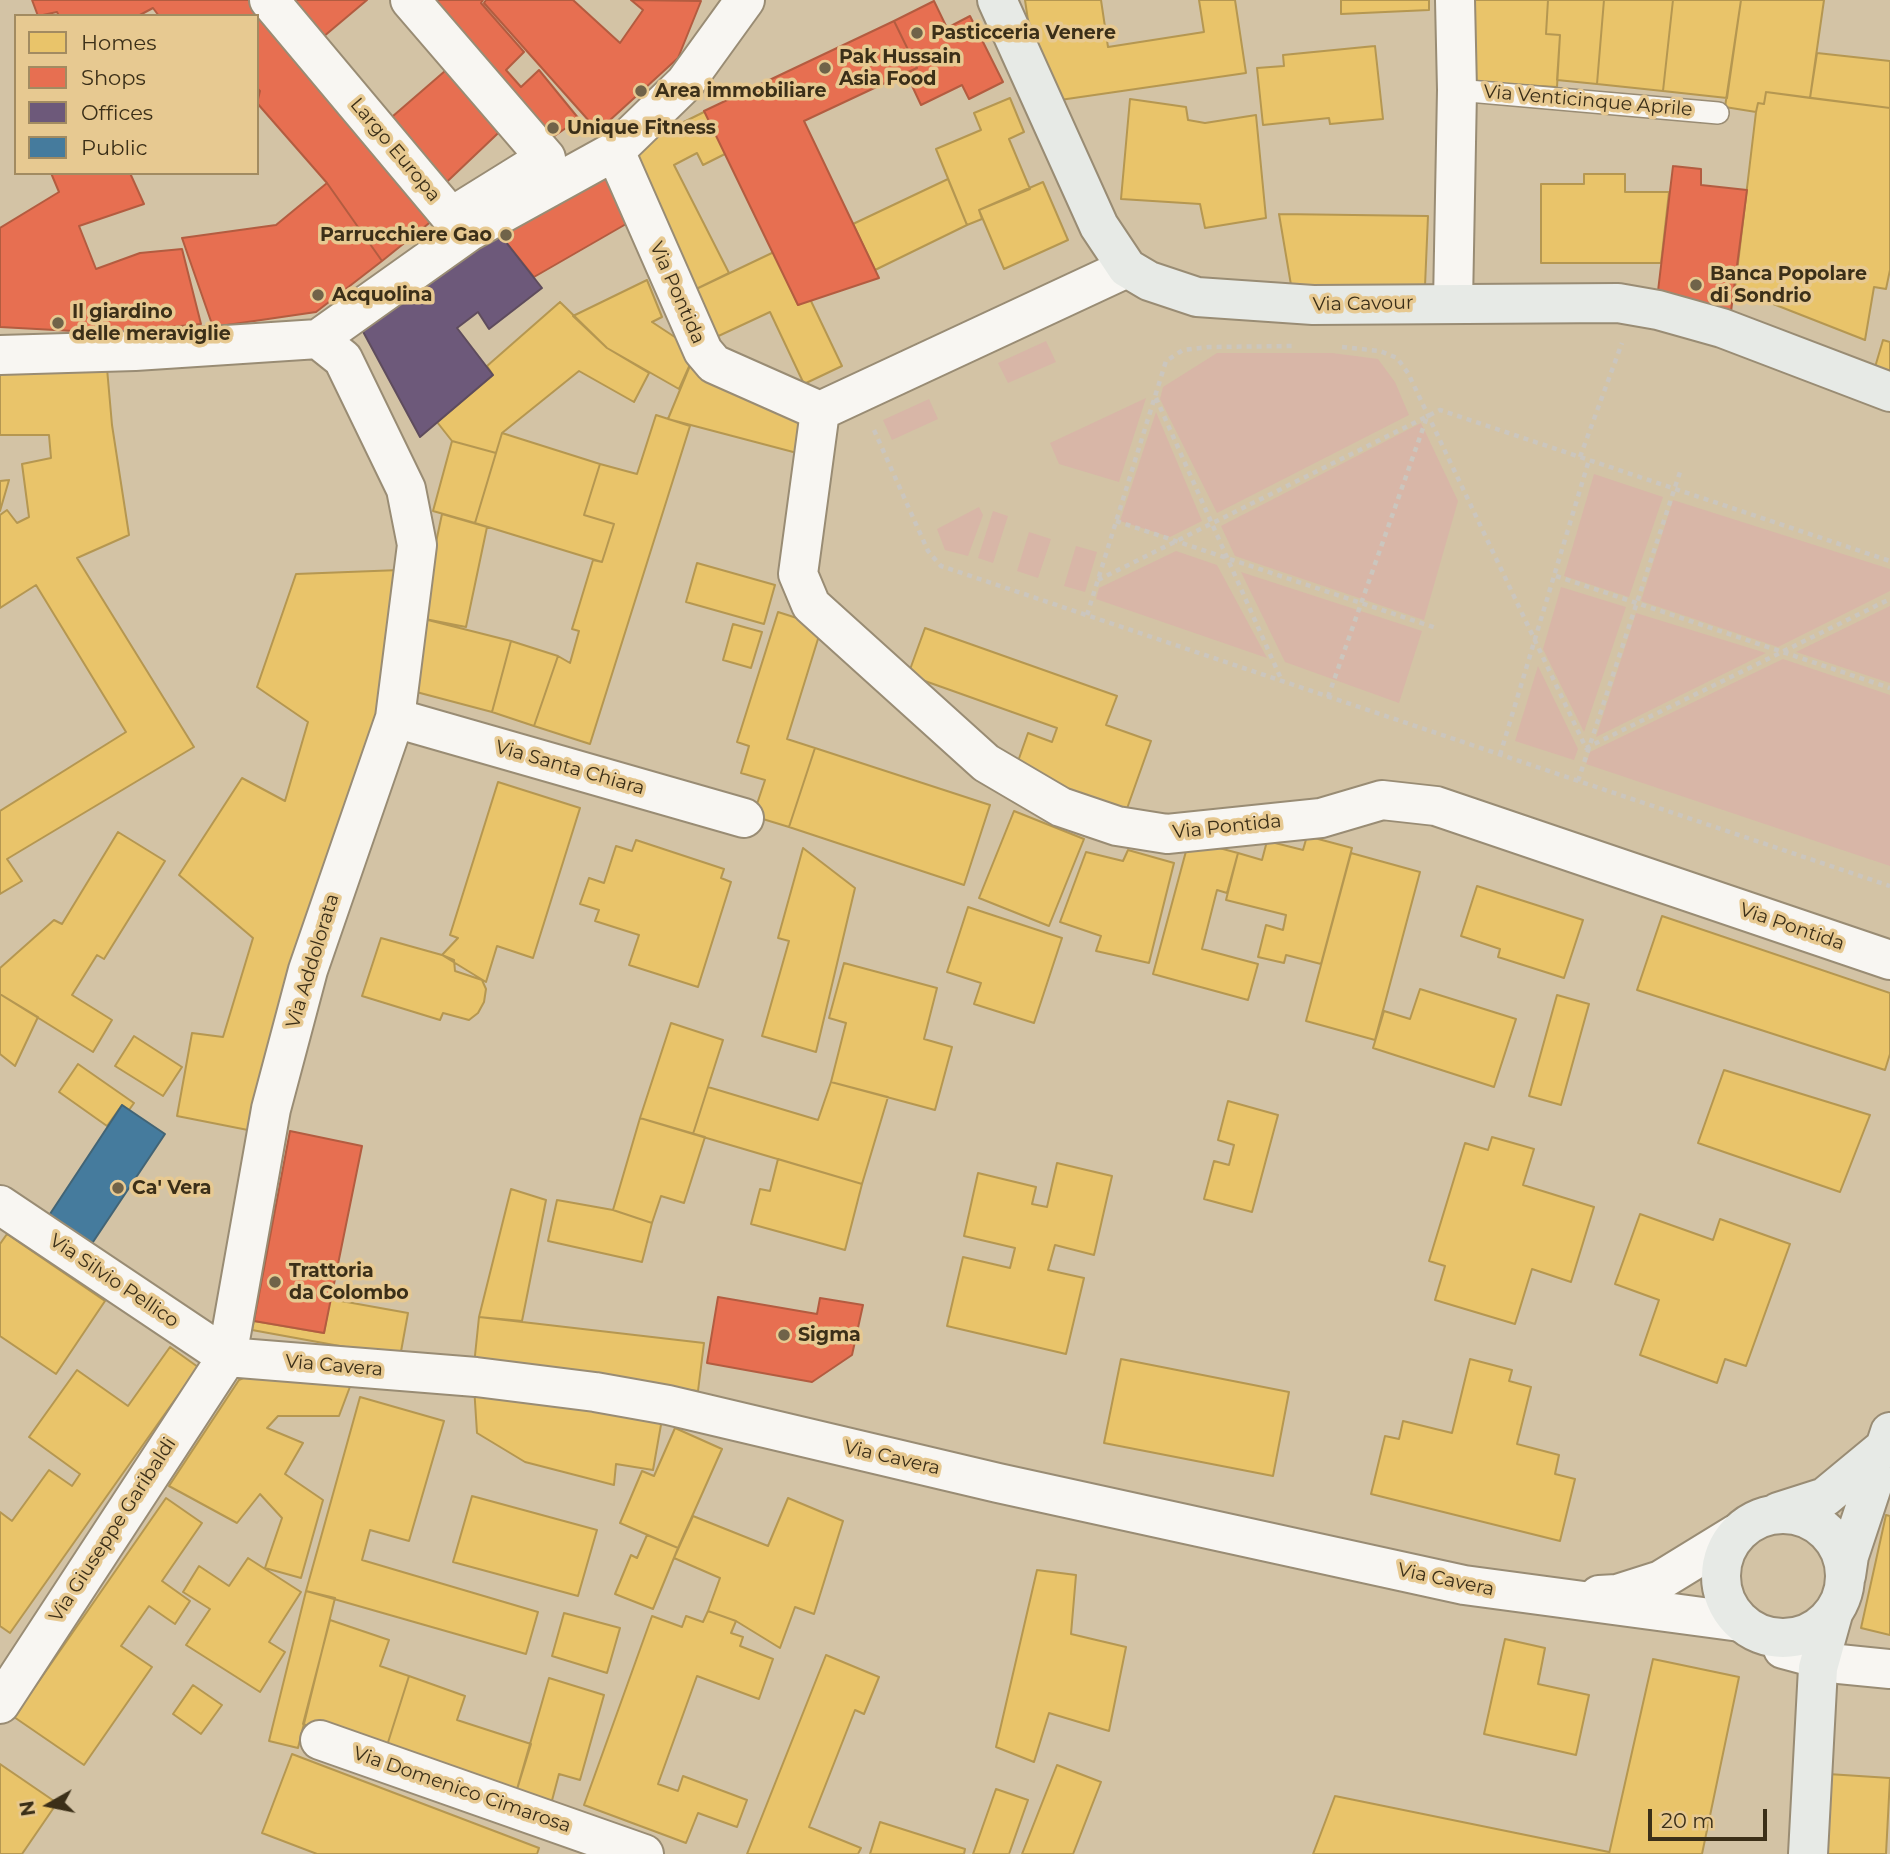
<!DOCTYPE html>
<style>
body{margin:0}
#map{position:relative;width:1890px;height:1854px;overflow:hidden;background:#d3c3a5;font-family:Montserrat,sans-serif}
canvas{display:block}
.legend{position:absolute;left:14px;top:14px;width:245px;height:161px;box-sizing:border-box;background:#e7c991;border:2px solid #a28b61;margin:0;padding:9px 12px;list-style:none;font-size:21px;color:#3b2f18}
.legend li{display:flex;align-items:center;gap:14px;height:35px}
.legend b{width:35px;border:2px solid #a28b61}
.north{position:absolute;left:14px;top:1770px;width:70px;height:70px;-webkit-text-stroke:5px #e7c991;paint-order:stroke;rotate:261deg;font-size:19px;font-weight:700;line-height:28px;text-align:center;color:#3b2f18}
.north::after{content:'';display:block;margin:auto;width:24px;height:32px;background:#3b2f18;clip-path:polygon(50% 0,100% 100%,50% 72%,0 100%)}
.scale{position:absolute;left:1648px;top:1809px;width:119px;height:32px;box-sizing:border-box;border:4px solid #3b2f18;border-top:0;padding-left:9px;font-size:21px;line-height:24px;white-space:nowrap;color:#3b2f18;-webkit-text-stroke:5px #e7c991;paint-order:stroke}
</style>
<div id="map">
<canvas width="1890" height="1854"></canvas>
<ul class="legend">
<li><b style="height:19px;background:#e9c46a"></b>Homes</li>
<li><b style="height:19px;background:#e76f51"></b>Shops</li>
<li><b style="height:19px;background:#6d597a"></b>Offices</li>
<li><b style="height:19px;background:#457b9d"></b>Public</li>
</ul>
<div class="north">N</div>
<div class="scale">20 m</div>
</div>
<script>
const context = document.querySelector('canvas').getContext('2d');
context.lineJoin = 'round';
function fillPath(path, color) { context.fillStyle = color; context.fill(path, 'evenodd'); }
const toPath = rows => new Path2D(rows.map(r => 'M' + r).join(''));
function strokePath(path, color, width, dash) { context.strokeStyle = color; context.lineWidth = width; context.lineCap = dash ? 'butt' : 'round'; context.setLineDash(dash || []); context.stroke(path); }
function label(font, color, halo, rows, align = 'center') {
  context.font = font + ' Montserrat,sans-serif'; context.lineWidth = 7; context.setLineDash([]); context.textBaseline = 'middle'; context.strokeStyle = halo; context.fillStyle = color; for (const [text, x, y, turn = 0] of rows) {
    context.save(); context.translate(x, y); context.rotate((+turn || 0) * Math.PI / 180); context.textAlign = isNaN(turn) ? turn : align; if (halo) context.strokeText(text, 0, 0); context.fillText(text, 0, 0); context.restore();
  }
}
const green = toPath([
 [1046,341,1056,362,1008,383,998,363],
 [1217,353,1332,353,1378,359,1395,382,1409,415,1217,513,1160,399,1163,387],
 [1146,398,1119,482,1059,464,1050,443],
 [929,399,938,419,892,440,883,420],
 [1156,412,1202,521,1170,537,1120,521],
 [1421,423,1458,501,1424,620,1235,556,1221,526],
 [1594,474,1663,497,1629,597,1564,576],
 [1673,500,1890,569,1890,591,1778,647,1641,601],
 [979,507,983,515,968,556,945,550,937,529],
 [993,511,1008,516,993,563,978,558],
 [1029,532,1051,539,1038,578,1017,571],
 [1076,546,1097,552,1085,592,1064,586],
 [1176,551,1217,565,1267,658,1096,599,1099,588],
 [1241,572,1422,631,1399,703,1285,662],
 [1561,587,1626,607,1584,732,1543,649],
 [1890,606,1890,683,1796,652],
 [1636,613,1766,653,1596,737],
 [1783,659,1890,695,1890,866,1586,764,1590,752],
 [1538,666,1578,749,1574,760,1515,741]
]);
const homes = toPath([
 [1025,0,1101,0,1108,47,1204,32,1199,0,1235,0,1246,73,1060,100,1030,34,1025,0],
 [1341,0,1429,0,1429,10,1341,14,1341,0],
 [1474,0,1548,0,1546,34,1560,35,1557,87,1470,82,1474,0],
 [1548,0,1604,0,1597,84,1557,80,1560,35,1546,34,1548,0],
 [1604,0,1673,0,1663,91,1597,84,1604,0],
 [1673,0,1741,0,1727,98,1663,91,1673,0],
 [1741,0,1824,0,1810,98,1766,92,1764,104,1758,103,1756,112,1725,107,1741,0],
 [1375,46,1383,119,1330,124,1329,118,1263,125,1257,68,1284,66,1283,55,1375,46],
 [1817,53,1890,61,1890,108,1810,98,1817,53],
 [1766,92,1890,108,1890,270,1886,289,1874,287,1865,340,1735,289,1756,112,1758,103,1764,104,1766,92],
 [1010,98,1024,132,1009,139,1030,189,979,210,982,219,967,225,936,149,981,130,974,113,1010,98],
 [1130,99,1186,107,1188,120,1205,123,1256,115,1266,218,1205,228,1200,204,1121,199,1130,99],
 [706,111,727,153,703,165,697,153,674,165,729,273,690,292,623,152,706,111],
 [1584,174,1625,174,1625,192,1669,192,1661,263,1541,263,1541,184,1584,184,1584,174],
 [948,179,967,225,875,270,853,224,948,179],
 [1043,182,1068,240,1004,269,979,210,1043,182],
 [1279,214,1428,216,1425,286,1291,285,1279,214],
 [774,252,798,305,810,299,842,366,804,384,770,312,712,339,690,292,774,252],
 [647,280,662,317,652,322,696,351,679,389,607,348,573,316,647,280],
 [560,302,607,348,649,373,634,402,579,371,502,433,496,453,452,441,437,422,493,375,487,366,560,302],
 [1883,340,1890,342,1890,379,1873,374,1883,340],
 [696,351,806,423,797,453,668,419,696,351],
 [0,357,106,357,112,425,129,535,77,558,194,747,7,859,22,881,0,894,0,811,126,732,36,585,0,608,0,515,7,510,17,523,29,517,22,464,51,458,49,435,0,435,0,357],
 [656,415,690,426,590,744,534,726,558,656,570,663,579,631,572,629,593,560,602,562,614,524,584,515,600,464,637,474,656,415],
 [502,433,600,464,584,515,614,524,602,562,475,523,502,433],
 [452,441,496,453,475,523,433,511,452,441],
 [9,480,0,511,0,481,9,480],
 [442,514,487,527,466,627,420,618,442,514],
 [697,563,775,585,764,624,686,602,697,563],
 [400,570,382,710,258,1132,177,1116,192,1033,223,1037,253,938,179,875,242,778,285,801,308,722,257,687,296,574,400,570],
 [778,612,822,626,787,739,815,748,789,827,753,816,765,780,741,773,749,746,737,742,778,612],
 [420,618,511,641,492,712,405,689,420,618],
 [733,624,762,632,751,668,723,660,733,624],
 [925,628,1117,696,1106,725,1151,741,1124,817,1016,767,1028,733,1052,742,1057,728,908,675,925,628],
 [511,641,558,656,534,726,492,712,511,641],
 [815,748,990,805,964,885,789,827,815,748],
 [498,782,580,808,533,958,497,946,486,982,442,955,458,938,450,935,498,782],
 [1014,811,1084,839,1049,926,979,898,1014,811],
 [118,832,165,861,104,959,97,955,72,995,112,1020,93,1052,0,994,0,968,54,920,62,924,118,832],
 [1307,836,1352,848,1321,964,1286,955,1284,963,1258,957,1266,925,1283,930,1286,915,1226,900,1238,853,1262,860,1267,841,1303,850,1307,836],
 [636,840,724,869,721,878,731,882,698,987,629,965,639,935,595,921,599,910,580,904,589,878,604,883,616,846,632,851,636,840],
 [1189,840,1238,853,1227,893,1217,890,1202,949,1258,964,1248,1000,1153,974,1189,840],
 [803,848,855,888,816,1052,762,1036,789,941,778,938,803,848],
 [1128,850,1174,863,1149,963,1096,951,1101,936,1060,922,1086,852,1123,861,1128,850],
 [1351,853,1420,872,1375,1040,1306,1021,1351,853],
 [1477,886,1583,920,1564,978,1498,957,1500,949,1461,936,1477,886],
 [968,907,1062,938,1034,1023,974,1004,981,983,947,972,968,907],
 [1662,916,1890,993,1890,1054,1885,1070,1637,990,1662,916],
 [381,938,442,955,454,960,455,971,482,980,486,989,484,1002,478,1013,469,1020,443,1013,440,1020,362,996,381,938],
 [844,963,937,988,924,1039,952,1047,935,1110,831,1082,846,1023,829,1018,844,963],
 [1420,989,1516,1019,1494,1087,1373,1048,1384,1011,1410,1019,1420,989],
 [0,994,38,1017,15,1066,0,1054,0,994],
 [1557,995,1589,1004,1561,1105,1529,1096,1557,995],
 [671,1023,723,1040,693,1134,640,1118,671,1023],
 [134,1036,182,1067,163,1096,115,1066,134,1036],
 [78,1064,134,1103,129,1110,122,1105,107,1126,59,1092,78,1064],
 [1724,1070,1870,1115,1840,1192,1698,1143,1724,1070],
 [831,1082,888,1097,862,1184,693,1134,708,1087,818,1120,831,1082],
 [1228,1101,1278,1115,1252,1212,1204,1199,1214,1161,1229,1165,1234,1145,1218,1140,1228,1101],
 [640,1118,705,1137,684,1203,661,1196,652,1223,613,1210,640,1118],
 [1492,1137,1534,1149,1523,1185,1594,1207,1571,1282,1532,1269,1515,1324,1435,1300,1445,1266,1429,1261,1465,1143,1488,1150,1492,1137],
 [778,1159,862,1184,845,1250,751,1224,760,1189,770,1191,778,1159],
 [1057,1163,1112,1176,1094,1255,1055,1245,1048,1270,1084,1278,1066,1354,947,1326,963,1257,1010,1268,1015,1248,964,1236,978,1173,1036,1187,1032,1204,1047,1207,1057,1163],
 [511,1189,546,1200,522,1321,479,1317,511,1189],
 [557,1200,613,1210,652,1223,642,1262,548,1241,557,1200],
 [1640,1214,1713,1240,1720,1219,1790,1244,1746,1366,1725,1359,1717,1383,1640,1355,1659,1300,1615,1284,1640,1214],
 [7,1234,105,1301,56,1374,0,1336,0,1244,7,1234],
 [330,1299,408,1313,400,1357,252,1330,254,1321,324,1333,330,1299],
 [479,1317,704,1343,698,1391,474,1365,479,1317],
 [170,1347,198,1367,10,1633,0,1626,0,1512,12,1521,49,1470,72,1486,80,1474,29,1437,77,1370,128,1406,170,1347],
 [1121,1359,1289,1392,1273,1476,1104,1443,1121,1359],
 [1470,1359,1512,1370,1509,1381,1531,1387,1517,1444,1559,1455,1555,1474,1575,1479,1560,1541,1371,1494,1385,1436,1399,1439,1403,1421,1452,1433,1470,1359],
 [256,1372,351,1384,339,1416,278,1416,267,1428,303,1443,285,1474,323,1500,301,1578,265,1568,282,1518,260,1494,237,1523,169,1486,239,1380,256,1372],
 [474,1386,662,1419,653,1470,616,1464,614,1485,525,1462,477,1433,474,1386],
 [360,1397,444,1421,409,1541,370,1530,362,1560,538,1612,526,1654,306,1591,360,1397],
 [675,1428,722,1449,678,1548,620,1523,642,1471,654,1476,675,1428],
 [472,1496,597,1530,578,1596,453,1562,472,1496],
 [166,1498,202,1523,162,1581,190,1601,175,1624,149,1606,121,1646,152,1667,84,1765,14,1717,166,1498],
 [788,1498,843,1521,814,1614,795,1607,780,1648,736,1621,708,1611,720,1578,674,1558,693,1516,768,1546,788,1498],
 [1886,1515,1890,1516,1890,1635,1861,1628,1886,1515],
 [647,1535,678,1548,653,1609,615,1594,631,1555,637,1558,647,1535],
 [248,1558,301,1592,269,1642,285,1652,260,1692,186,1645,210,1609,183,1592,199,1566,229,1586,248,1558],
 [1037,1570,1076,1575,1071,1634,1126,1647,1109,1731,1049,1713,1034,1762,996,1747,1037,1570],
 [306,1591,335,1598,298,1748,269,1741,306,1591],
 [708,1611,736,1621,731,1633,743,1637,740,1646,773,1659,759,1699,697,1676,658,1784,678,1791,683,1776,747,1800,737,1827,698,1813,686,1843,584,1805,652,1616,682,1627,686,1616,703,1622,708,1611],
 [564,1613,620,1628,607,1673,552,1656,564,1613],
 [330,1620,389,1640,380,1666,409,1676,385,1752,303,1724,330,1620],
 [1505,1639,1545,1648,1538,1684,1589,1695,1576,1755,1484,1734,1505,1639],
 [826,1655,879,1677,864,1714,855,1710,809,1827,861,1848,858,1854,747,1854,826,1655],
 [1653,1659,1739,1677,1702,1854,1609,1854,1653,1659],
 [409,1676,465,1696,457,1720,531,1744,515,1796,385,1752,409,1676],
 [549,1678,604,1695,580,1780,559,1774,550,1808,515,1796,549,1678],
 [193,1685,222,1705,201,1734,173,1714,193,1685],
 [292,1754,539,1848,537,1854,317,1854,262,1833,292,1754],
 [0,1764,57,1803,22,1854,0,1854,0,1764],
 [1057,1765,1101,1782,1073,1854,1022,1854,1057,1765],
 [1828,1774,1890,1778,1886,1854,1821,1854,1828,1774],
 [996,1789,1028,1800,1009,1854,973,1854,996,1789],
 [1335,1796,1609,1852,1609,1854,1313,1854,1335,1796],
 [880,1822,965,1849,964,1854,870,1854,880,1822]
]);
const shops = toPath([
 [32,0,367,0,310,48,378,129,460,58,410,0,483,0,481,3,524,52,506,70,521,87,539,70,579,119,537,148,513,119,433,195,433,220,382,261,327,183,257,103,260,91,257,88,257,16,159,16,153,8,138,16,59,16,57,12,38,16,32,0],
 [486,0,573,0,620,43,643,10,631,0,701,1,678,58,598,131,484,3,486,0],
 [934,1,947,28,970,16,1003,82,969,99,962,85,921,105,906,73,917,68,894,21,934,1],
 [894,21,917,68,804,121,879,278,798,305,704,111,894,21],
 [621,161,633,220,534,277,498,232,621,161],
 [1673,166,1701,169,1701,185,1747,190,1730,319,1658,291,1673,166],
 [51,173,130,173,144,204,79,226,96,269,140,253,182,249,201,324,110,333,0,327,0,228,59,192,51,173],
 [327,183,382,261,316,312,213,327,182,238,276,225,327,183],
 [290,1131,362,1146,324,1333,254,1321,290,1131],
 [718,1297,817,1314,820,1298,863,1305,852,1355,812,1382,707,1363,718,1297]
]);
const offices = toPath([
 [498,232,542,288,489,329,478,312,457,328,493,375,420,437,360,326,498,232]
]);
const public = toPath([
 [122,1105,165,1134,91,1245,48,1217,122,1105]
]);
const path = toPath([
 [1342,347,1380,351,1397,358,1408,373,1586,748,1890,599],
 [1156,398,1282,681],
 [874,430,928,551,941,566,1890,886],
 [1580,457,1622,343],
 [1116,521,1436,628],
 [1556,576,1890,688],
 [1098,580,1440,410,1890,561],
 [1087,615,1166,361,1183,350,1209,347,1295,346],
 [1328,697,1427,417],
 [1500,755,1589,460],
 [1578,781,1681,469]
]);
const lane = toPath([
 [1457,90,1718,113]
]);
const street = toPath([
 [269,0,451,217,546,158,410,0],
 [615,151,703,351,714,364,820,411,1127,268],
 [1453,303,1457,90,1455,0],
 [318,339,470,231,615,151,685,83,745,0],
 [0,355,135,351,318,339,343,359,406,489,417,545,395,718,308,970,271,1109,227,1357,0,1704],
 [820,411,798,574,811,605,986,763,1061,807,1117,826,1167,834,1321,818,1382,800,1436,806,1890,960],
 [395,718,744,818],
 [0,1205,227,1357,476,1377,595,1392,668,1405,998,1483,1464,1585,1740,1622],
 [1599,1595,1617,1594,1661,1580,1736,1534],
 [1783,1649,1839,1664,1890,1669],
 [320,1740,644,1854]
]);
const secondary = toPath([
 [997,0,1099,226,1127,268,1149,281,1197,297,1313,305,1618,303,1658,310,1722,328,1890,392],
 [1778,1512,1825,1497,1883,1449],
 '1721 1576a62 62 0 1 1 124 0a62 62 0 1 1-124 0Z',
 [1846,1576,1849,1556,1890,1432],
 [1808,1854,1818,1668,1833,1614]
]);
const markers = [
 [917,33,7,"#706349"],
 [825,68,7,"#706349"],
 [641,91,7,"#706349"],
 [553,128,7,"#706349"],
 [506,235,7,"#706349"],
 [1696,285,7,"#706349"],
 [318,295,7,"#706349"],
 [58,323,7,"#706349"],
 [118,1188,7,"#706349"],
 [275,1282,7,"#706349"],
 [784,1335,7,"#706349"]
];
const poiNames = [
 ["Pasticceria Venere",931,33],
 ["Pak Hussain",839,57],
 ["Asia Food",839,79],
 ["Area immobiliare",655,91],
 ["Unique Fitness",567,128],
 ["Parrucchiere Gao",492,235,"right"],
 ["Banca Popolare",1710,274],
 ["di Sondrio",1710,296],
 ["Acquolina",332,295],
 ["Il giardino",72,312],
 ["delle meraviglie",72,334],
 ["Ca' Vera",132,1188],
 ["Trattoria",289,1271],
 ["da Colombo",289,1293],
 ["Sigma",798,1335]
];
const streetNames = [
 ["Via Venticinque Aprile",1588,101,5],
 ["Largo Europa",395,150,50],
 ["Via Pontida",677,293,66],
 ["Via Cavour",1363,304,-1],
 ["Via Santa Chiara",570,768,16],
 ["Via Pontida",1227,827,-6],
 ["Via Pontida",1792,927,19],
 ["Via Addolorata",313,961,-73],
 ["Via Silvio Pellico",114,1281,34],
 ["Via Cavera",334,1366,5],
 ["Via Cavera",892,1458,13],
 ["Via Giuseppe Garibaldi",113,1530,-57],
 ["Via Cavera",1446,1580,12],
 ["Via Domenico Cimarosa",462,1790,19]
];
fillPath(green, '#d8b6a7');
fillPath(homes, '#e9c46a');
strokePath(homes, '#b59751', 2);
fillPath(shops, '#e76f51');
strokePath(shops, '#b35c40', 2);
fillPath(offices, '#6d597a');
strokePath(offices, '#5e4c5d', 2);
fillPath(public, '#457b9d');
strokePath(public, '#426475', 2);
strokePath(lane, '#998c74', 24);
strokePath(street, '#998c74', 42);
strokePath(secondary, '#998c74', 42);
strokePath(path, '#cbc6be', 4.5, [5, 5]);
strokePath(lane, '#f8f6f2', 21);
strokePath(street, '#f8f6f2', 38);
strokePath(secondary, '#e7eae6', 38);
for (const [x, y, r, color] of markers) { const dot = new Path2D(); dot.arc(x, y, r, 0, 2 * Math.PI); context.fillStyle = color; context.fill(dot); strokePath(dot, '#e7c991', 2.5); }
label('bold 19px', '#3b2f18', '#e7c991', poiNames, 'left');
label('19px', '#3b2f18', '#e7c991', streetNames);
</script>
